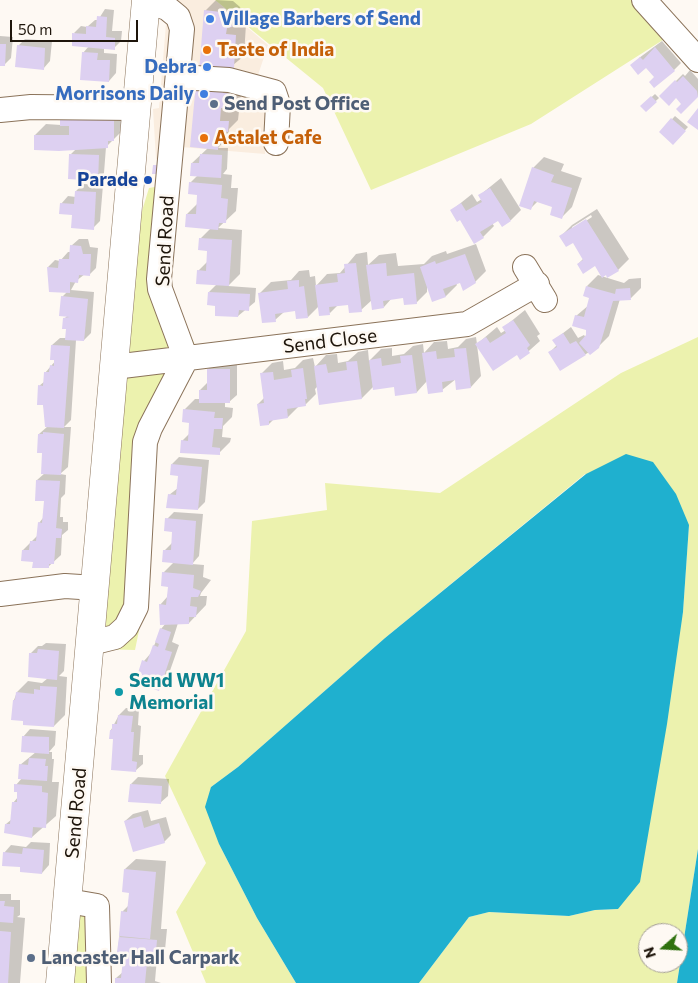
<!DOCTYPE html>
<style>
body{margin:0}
#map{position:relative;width:698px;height:983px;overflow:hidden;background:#fef9f3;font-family:Commissioner,sans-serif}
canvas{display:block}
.north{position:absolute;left:638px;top:923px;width:50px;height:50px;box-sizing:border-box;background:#fef9f3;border:1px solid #a49e96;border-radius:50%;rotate:251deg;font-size:14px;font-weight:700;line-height:20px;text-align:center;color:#1e150b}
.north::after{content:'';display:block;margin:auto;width:18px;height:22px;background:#2f710e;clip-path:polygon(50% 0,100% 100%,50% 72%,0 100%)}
.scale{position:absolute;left:10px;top:20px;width:128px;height:22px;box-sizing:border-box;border:2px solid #1e150b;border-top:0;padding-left:6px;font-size:15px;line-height:18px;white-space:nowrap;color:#1e150b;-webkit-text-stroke:4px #fef9f3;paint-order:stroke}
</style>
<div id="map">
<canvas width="698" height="983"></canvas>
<div class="north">N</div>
<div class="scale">50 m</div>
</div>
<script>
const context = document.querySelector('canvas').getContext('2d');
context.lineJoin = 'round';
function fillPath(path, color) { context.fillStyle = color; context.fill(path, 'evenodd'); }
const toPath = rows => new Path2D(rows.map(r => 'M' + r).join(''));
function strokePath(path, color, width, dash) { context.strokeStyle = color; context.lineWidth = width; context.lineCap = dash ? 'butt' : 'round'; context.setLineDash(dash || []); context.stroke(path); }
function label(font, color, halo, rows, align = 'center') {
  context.font = font + ' Commissioner,sans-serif'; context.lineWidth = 5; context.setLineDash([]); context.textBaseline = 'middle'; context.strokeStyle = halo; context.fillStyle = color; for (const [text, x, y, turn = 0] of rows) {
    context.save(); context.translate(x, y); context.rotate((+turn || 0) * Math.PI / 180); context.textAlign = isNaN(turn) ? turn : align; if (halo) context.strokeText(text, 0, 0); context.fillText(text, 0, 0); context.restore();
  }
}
const built = toPath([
 [168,0,215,0,268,45,256,81,271,96,265,154,181,147,165,161,156,159,153,109,159,108]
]);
const green = toPath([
 [215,0,632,0,666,38,531,124,371,190,323,88],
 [177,183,169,287,198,352,154,424,142,616,135,650,97,649,134,237,149,188],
 [698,337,698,849,677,983,419,983,469,917,489,912,569,916,595,910,618,909,683,612,689,525,585,474,385,638,238,767,211,787,219,844,257,918,296,983,206,983,176,912,206,863,165,776,246,631,252,521,327,510,325,483,440,493,621,373],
 [648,933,678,933,678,963,648,963],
 [73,897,101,904,103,983,68,983]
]);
const water = toPath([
 [626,454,653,462,676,494,689,525,683,612,667,724,640,882,618,909,595,910,569,916,489,912,469,917,419,983,296,983,257,918,219,844,205,807,211,787,238,767,385,638,586,474],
 [698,849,698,983,677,983]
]);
const shadow = toPath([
 [216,0,233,1,240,7,243,15,236,24,246,24,244,56,222,74,242,84,241,97,230,108,230,110,239,111,238,120,229,129,228,137,218,148,228,148,227,169,223,174,232,175,231,188,238,188,236,211,218,228,242,230,240,274,228,286,256,288,255,302,238,316,209,292,217,284,198,271,208,261,209,250,200,239,211,228,187,214,198,203,199,194,190,183,198,175,192,163,208,148,209,71,205,11],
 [105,9,114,10,112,31,122,31,121,41,114,48,104,48,104,53,117,54,116,73,109,81,83,53,89,46,74,33,81,26,87,27,95,20,98,20],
 [0,36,13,37,11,58,4,65,0,65],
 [25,39,52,41,50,61,43,69,18,46],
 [662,41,681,63,674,70,656,77,639,58],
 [690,70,698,79,698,96,681,113,683,104,676,97,661,96,683,74,685,76],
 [655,94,659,98,646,110,642,106],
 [124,106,124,129,106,147,104,173,97,180,71,154,76,149,35,135,46,124,61,125],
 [675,116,688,127,673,143,661,131],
 [544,157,564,164,561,171,582,178,572,207,561,218,554,207,538,201,531,208,533,168],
 [501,178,521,210,511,220,499,220,492,223,494,226,483,237,452,210,472,194,477,202,482,199,480,195],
 [83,184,103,185,100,221,93,228,61,204,68,196,76,197,76,191],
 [597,209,629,259,618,270,595,264,578,264,584,258,573,241,561,236,572,225],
 [591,215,592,217,572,230,572,227],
 [79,239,88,239,90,247,98,248,96,268,89,275,85,274,76,281,71,290,94,292,91,333,84,340,76,340,71,420,64,427,71,427,68,467,60,474,66,475,65,494,61,498,60,517,63,517,63,522,68,522,68,530,62,535,61,555,48,567,23,550,38,535,39,523,43,518,45,500,37,480,45,473,44,452,39,434,48,426,39,386,45,381,45,373,57,359,52,345,60,338,67,338,68,328,64,319,67,316,62,297,67,292,48,267,55,260,60,261,68,252,71,252,71,246],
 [476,244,486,271,475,282,456,283,457,285,446,296,433,301,427,286,427,292,416,303,404,297,392,298,384,307,372,300,361,310,349,304,338,305,330,313,319,306,308,317,296,310,284,312,275,320,260,293,271,282,291,280,299,271,309,270,310,277,315,276,316,286,327,274,340,273,356,254,367,252,368,265,379,255,396,253,398,266,424,264,432,256,446,251,447,254],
 [598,275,624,283,629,279,641,278,641,288,631,298,620,299,609,336,598,347,560,369,550,352,557,345,554,340,571,327,578,338,584,335,586,338,587,330,576,316,589,305,591,297,587,286],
 [525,310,540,334,537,336,540,341,521,358,518,353,477,345,481,376,471,387,456,379,442,390,427,381,417,392,396,394,395,386,374,386,362,398,318,386,315,389,316,394,305,405,299,406,288,417,274,419,269,424,258,404,264,398,261,374,272,363,283,361,284,370,295,368,303,360,313,358,315,367,326,355,337,354,338,363,348,361,358,352,368,350,369,361,381,349,392,348,392,356,404,354,413,346,423,344,424,353,434,342,447,341,448,349,458,347,466,339,476,337,477,344,497,327,501,333,506,330,504,327],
 [215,362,237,362,237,395,229,402,225,402,225,407,233,408,232,417,223,426,222,437,231,438,230,442,219,453,182,441,190,433,191,422,184,410,195,399,200,399,200,390,207,383,208,369],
 [179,457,209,460,205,502,198,509,169,495,178,488,179,475,172,464],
 [174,512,203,514,199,556,192,564,204,565,203,577,211,580,201,593,200,596,207,596,206,605,189,623,178,623,172,642,179,645,166,682,159,689,144,674,144,661,151,653,161,629,166,623,160,605,168,596,169,586,163,573,174,562,165,550,172,543,174,531,167,519],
 [46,643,66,644,64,671,59,676,67,677,65,715,54,726,14,700,17,692,28,681,42,683,48,678,31,653,38,646,42,646],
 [126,708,139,709,138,725,141,726,139,755,143,755,143,764,135,771,111,730,119,715],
 [30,729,56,731,55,745,49,752,52,752,52,759,54,759,52,782,59,782,56,816,32,837,6,824,12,819,13,803,18,797,16,785,22,778,20,765,36,752,23,737],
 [138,777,169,779,168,796,160,803,131,784],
 [148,810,151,821,166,817,171,835,164,842,125,821,133,814],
 [31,842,50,843,49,865,42,873,22,866,4,853,11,845,26,847],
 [136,859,166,861,161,929,167,929,165,950,157,958,155,981,161,983,116,983,116,978,123,972,124,958,117,958,122,912,129,905,130,892,125,869],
 [0,894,11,894,11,900,20,900,20,915,17,917,25,918,20,983,0,983]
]);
const building = toPath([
 [204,10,221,12,230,18,232,27,227,28,226,34,236,35,234,68,224,67,224,74,199,72],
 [97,16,107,17,106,37,115,38,115,50,72,46,72,33,86,34,86,26,96,27],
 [0,44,6,44,5,66,0,66],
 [17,45,45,48,44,70,15,67],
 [655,47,675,71,654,88,649,82,654,77,646,68,638,75,630,65,640,57,643,60],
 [82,52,98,53,97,60,110,60,109,82,80,80],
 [683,76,697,91,698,97,681,114,676,109,681,104,676,98,669,106,659,96,675,80,677,82],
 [196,83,224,85,223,93,232,94,230,109,221,108,220,121,229,121,228,132,219,131,218,150,190,147],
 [651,96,657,102,646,112,640,106],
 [698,108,698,130,687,122],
 [60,116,114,116,114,141,108,141,108,148,59,151,34,150,34,135,69,135,69,126,60,126],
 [671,118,686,131,673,145,659,132],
 [69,154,99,155,98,181,68,179],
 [200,154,222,155,221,178,190,176,191,163,199,163],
 [153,165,159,165,158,174,152,174],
 [532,167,554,175,551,182,572,188,562,219,550,215,552,207,534,201,531,210,519,206],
 [189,182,222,185,221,198,228,199,226,223,219,223,218,230,185,227,186,214,196,214,197,195,188,194],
 [490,188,511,221,502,227,498,221,480,232,484,238,474,244,460,220,457,222,450,210,461,203,466,211,482,202,478,195],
 [75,191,96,192,94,230,71,228,72,215,59,214,60,203,74,204],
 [586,219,619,271,607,278,606,275,602,278,595,266,583,274,577,264,583,260,573,243,566,247,559,236],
 [199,238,232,240,229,286,196,284,197,270,206,271,207,251,198,250],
 [70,245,81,246,83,254,91,254,90,276,79,275,78,283,70,282,70,293,49,292,47,267,58,268,59,259,69,259],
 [465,254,476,283,463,291,460,283,443,289,446,297,432,302,420,267,435,261,436,264],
 [356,263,362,312,349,313,348,305,329,307,330,315,319,316,315,285,338,282,337,274,345,273,344,264],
 [386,263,387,276,414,273,417,304,404,305,403,298,383,301,384,308,372,310,366,265],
 [299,280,299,287,304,286,308,318,296,319,295,311,275,314,276,322,262,323,258,293,288,289,287,281],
 [586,286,615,294,616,289,630,288,631,300,613,301,599,348,590,355,579,343,586,335,586,330,572,326,575,315,584,317,589,298,583,296],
 [208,292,250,294,249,311,239,310,238,317,215,316,215,306,207,305],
 [61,296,88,299,84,341,65,340,66,329,62,329,63,318,70,317,59,316],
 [513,320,530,345,527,348,530,353,520,360,517,355,493,371,475,344,486,337,490,343,506,333,502,327],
 [563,333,570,344,576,341,586,355,560,371,548,352,557,347,552,340],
 [51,345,70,346,64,428,45,427,43,405,37,405,38,385,43,386,44,372,49,372,50,365,54,366,54,360,50,360],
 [466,348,471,388,456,390,455,380,442,382,443,392,428,394,422,353,436,351,437,359,455,357,454,349],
 [412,355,417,393,395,396,394,387,373,390,369,360,381,358,382,366,401,363,400,356],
 [357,361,362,399,319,405,314,366,326,364,328,373,347,370,346,362],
 [303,368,307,399,305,399,306,406,287,409,288,418,269,421,269,425,260,426,257,404,264,403,260,373,273,372,274,380,292,377,291,370],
 [207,369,230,369,230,403,199,403,199,390,207,390],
 [183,409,215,412,214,418,223,418,222,429,214,429,212,447,220,448,220,455,180,453,181,440,188,441,189,423,182,422],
 [43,432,64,434,61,475,41,474,42,453,37,453,38,434,43,434],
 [171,464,202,467,198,510,166,508,168,494,176,495,178,476,170,475],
 [36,480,60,481,56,528,62,529,61,538,56,538,54,564,49,564,49,568,32,568,33,562,21,561,22,550,29,550,30,541,36,541,38,522,42,523,44,501,35,501],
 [165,518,196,521,193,565,162,562,163,550,171,550,172,532,164,531],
 [162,572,194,575,193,588,201,591,198,597,191,597,190,606,197,607,196,617,189,617,189,624,160,625,159,604,166,605,168,587,161,586],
 [160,628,171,632,165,650,172,652,159,691,139,684,142,674,138,673,142,660,147,662,153,645,158,647,159,644,155,642],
 [38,649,59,651,57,680,28,677,29,653,37,653],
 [40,686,57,687,54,727,23,725,23,721,11,720,13,700,15,700,16,692,34,694,34,689,40,690],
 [118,715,133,716,131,732,134,732,132,761,137,762,136,772,111,770,113,739,109,739,110,730,112,730,112,724,117,724],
 [22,736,49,737,49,754,21,752],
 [29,758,46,759,45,766,48,766,47,781,18,779,19,764,28,765],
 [14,784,42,786,42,792,48,793,46,828,33,827,32,838,4,833,5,824,10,824,12,802,17,802,17,792,14,792],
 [130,784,162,786,161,804,128,802],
 [141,816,144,828,159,823,165,843,133,852,124,821],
 [23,848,44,850,42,874,20,872,20,867,2,866,3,852,22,854],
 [124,869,156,872,150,939,119,936,121,911,127,912,129,893,122,892],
 [0,901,5,901,4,906,14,907,13,923,0,922],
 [0,931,11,932,8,983,0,983],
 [119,937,157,940,155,962,147,962,145,983,115,983,115,978,121,978,123,959,116,959]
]);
const minor = toPath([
 [644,0,698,60],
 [178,77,229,80,274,92,278,104,276,143],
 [0,110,31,107,135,108],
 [525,267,545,300],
 [114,367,467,324,537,284],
 [0,594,65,586,96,588],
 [91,643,115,637,126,627,136,607,145,442,150,428,186,359,160,289,159,279,182,29,178,17,167,8,146,1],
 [68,901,97,906,99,983]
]);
const major = toPath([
 [60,983,146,0]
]);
const markers = [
 [210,19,5,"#3f7fe0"],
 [207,50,5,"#e8710a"],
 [207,67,5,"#3f7fe0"],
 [204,94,5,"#3f7fe0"],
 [214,104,5,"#5c6f8a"],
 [204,138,5,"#e8710a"],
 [148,180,5,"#1a4fb4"],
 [119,692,5,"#0f9aa8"],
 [31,958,5,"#5c6f8a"]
];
const shopNames = [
 ["Village Barbers of Send",220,19,"left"],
 ["Debra",197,67],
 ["Morrisons Daily",194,94]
];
const foodNames = [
 ["Taste of India",217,50],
 ["Astalet Cafe",214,138]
];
const serviceNames = [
 ["Send Post Office",224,104],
 ["Lancaster Hall Carpark",41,958]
];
const transitNames = [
 ["Parade",138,180]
];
const streetNames = [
 ["Send Road",165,241,-87],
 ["Send Close",330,341,-7],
 ["Send Road",76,813,-85]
];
const cultureNames = [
 ["Send WW1",129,681],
 ["Memorial",129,703]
];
fillPath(built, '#faeddf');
fillPath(green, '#ecf2ae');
fillPath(water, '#1fb0cf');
fillPath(shadow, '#0003');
fillPath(building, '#ddd0f1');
strokePath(minor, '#8b735a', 26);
strokePath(major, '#8b735a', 29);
strokePath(minor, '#fff', 24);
strokePath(major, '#fff', 28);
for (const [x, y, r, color] of markers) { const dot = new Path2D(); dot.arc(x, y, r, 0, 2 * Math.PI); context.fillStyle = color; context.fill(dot); strokePath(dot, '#fef9f3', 2); }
label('bold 19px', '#366cbe', '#fef9f3', shopNames, 'right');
label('bold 19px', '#c56008', '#fef9f3', foodNames, 'left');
label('bold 19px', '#4e5e75', '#fef9f3', serviceNames, 'left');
label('bold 19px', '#164399', '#fef9f3', transitNames, 'right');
label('19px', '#1e150b', '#fef9f3', streetNames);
label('bold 19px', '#0d838f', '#fef9f3', cultureNames, 'left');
</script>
